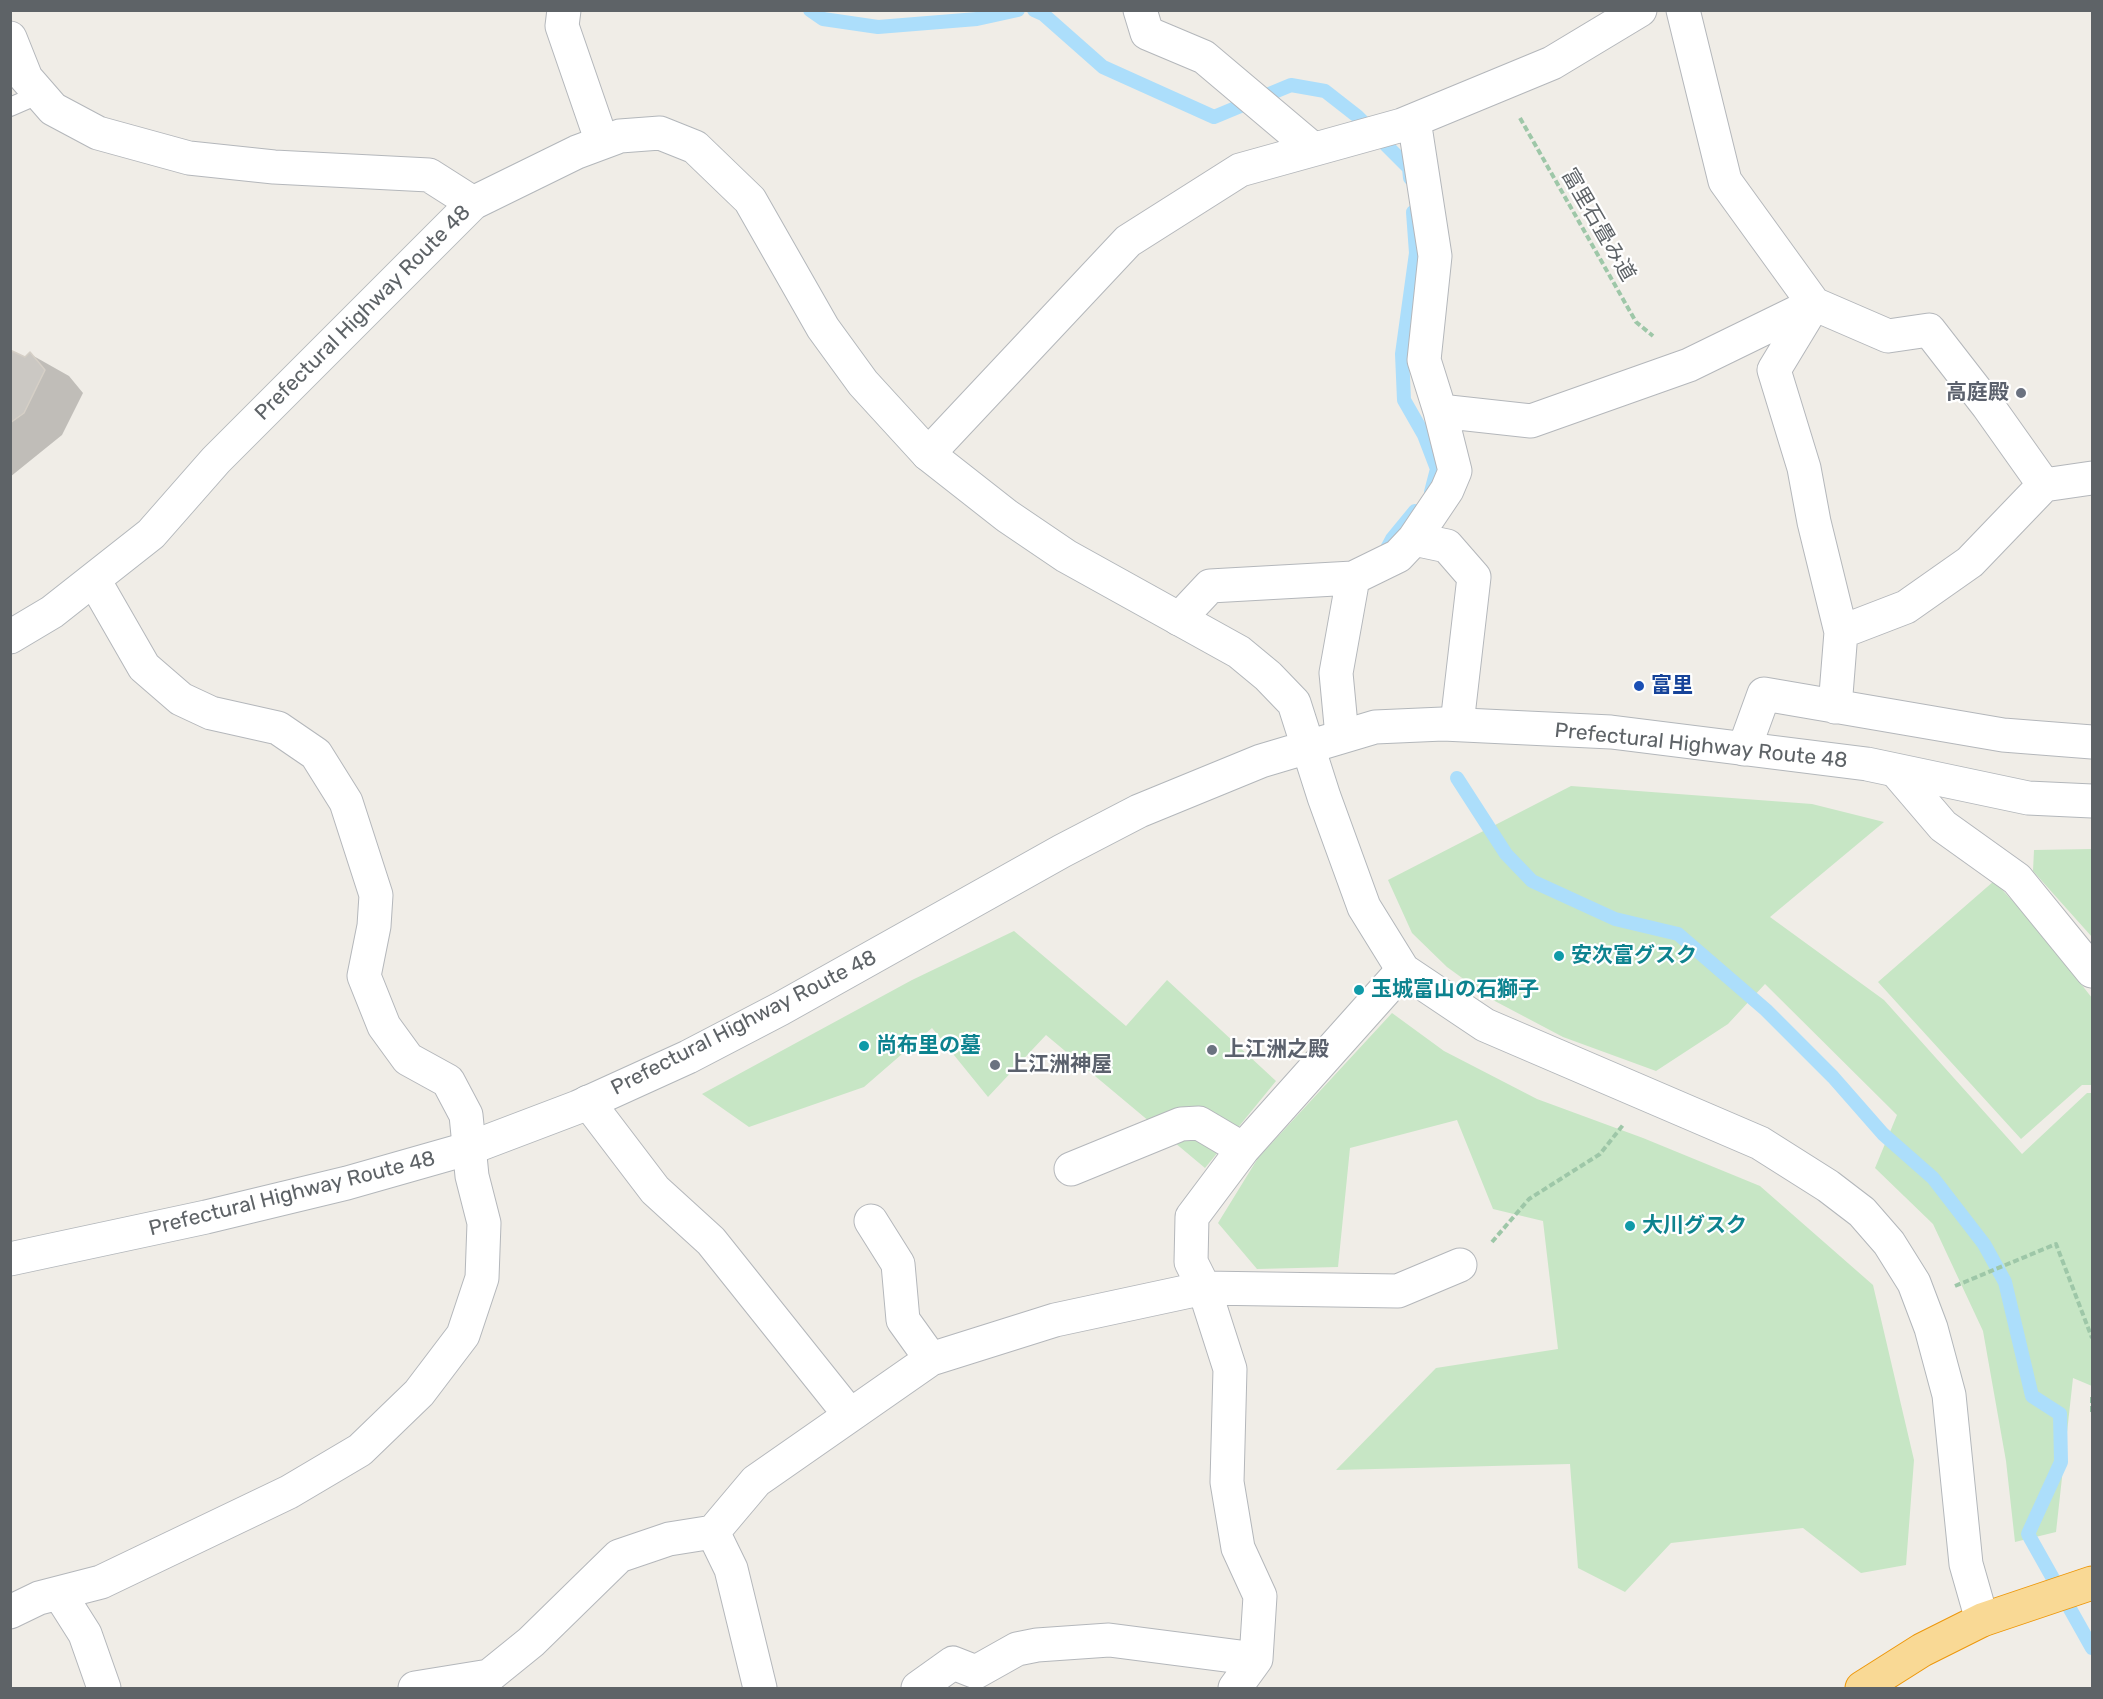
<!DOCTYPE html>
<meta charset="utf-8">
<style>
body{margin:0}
#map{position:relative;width:2103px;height:1699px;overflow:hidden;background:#f0ede7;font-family:Rubik,sans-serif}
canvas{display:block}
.frame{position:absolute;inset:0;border:12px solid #5e6367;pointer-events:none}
</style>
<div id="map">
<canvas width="2103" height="1699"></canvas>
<div class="frame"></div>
</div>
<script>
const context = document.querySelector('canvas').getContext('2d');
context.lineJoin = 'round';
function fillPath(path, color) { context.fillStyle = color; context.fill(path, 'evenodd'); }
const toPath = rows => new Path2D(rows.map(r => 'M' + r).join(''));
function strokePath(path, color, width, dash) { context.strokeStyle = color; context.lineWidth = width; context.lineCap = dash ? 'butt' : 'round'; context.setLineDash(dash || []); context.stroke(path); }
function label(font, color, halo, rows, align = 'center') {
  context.font = font + ' Rubik,"Noto Sans JP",sans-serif'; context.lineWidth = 4.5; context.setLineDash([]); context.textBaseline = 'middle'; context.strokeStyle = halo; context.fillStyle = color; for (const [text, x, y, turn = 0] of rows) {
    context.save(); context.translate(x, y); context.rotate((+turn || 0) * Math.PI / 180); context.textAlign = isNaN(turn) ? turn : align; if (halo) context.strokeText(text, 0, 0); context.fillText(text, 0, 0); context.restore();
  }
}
const green = toPath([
 [1571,786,1812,804,1884,822,1770,917,1884,1000,2022,1154,2087,1093,2092,1093,2092,1386,2073,1378,2056,1532,2015,1542,2006,1461,1983,1331,1933,1224,1875,1168,1897,1115,1765,984,1728,1024,1656,1071,1563,1037,1491,999,1447,967,1412,933,1388,880],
 [2092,849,2092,937,2033,871,2034,850],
 [1994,881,2036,926,2092,998,2092,1085,2082,1085,2021,1139,1878,982],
 [1014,931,1126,1026,1167,980,1276,1081,1205,1168,1046,1035,988,1097,932,1028,864,1087,749,1127,702,1094,912,980],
 [1392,1013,1444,1051,1537,1099,1643,1138,1760,1186,1873,1285,1914,1460,1906,1565,1861,1573,1803,1528,1671,1543,1625,1592,1578,1568,1570,1464,1336,1470,1436,1368,1558,1349,1543,1221,1493,1209,1457,1120,1350,1148,1338,1267,1257,1269,1218,1223,1258,1158]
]);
const shadow = toPath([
 [10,352,26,359,30,354,69,376,83,393,62,435,10,477]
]);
const stream = toPath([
 [810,10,823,19,878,27,977,19,1018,10],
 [1034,10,1043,14,1103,67,1214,117,1291,85,1325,91,1357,116,1409,168,1410,178],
 [1413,212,1416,253,1402,354,1404,400,1424,435,1437,469,1431,492],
 [1384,554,1392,539,1415,511],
 [1457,778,1506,854,1532,881,1615,919,1678,934,1766,1010,1833,1077,1883,1134,1933,1178,1984,1244,2005,1282,2032,1396,2060,1414,2061,1462,2028,1534,2092,1648]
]);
const building = toPath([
 [10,350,25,357,30,352,45,370,24,413,10,423,10,350]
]);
const path = toPath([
 [1520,118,1636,322,1653,336],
 [1492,1242,1529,1199,1600,1154,1623,1125],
 [1955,1286,2056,1244,2092,1338],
 [2092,1412,2092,1397]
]);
const lane = toPath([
 [10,107,40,94]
]);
const street = toPath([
 [564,10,562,26,602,142],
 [1140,10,1147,33,1204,57,1313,149],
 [1683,10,1725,181,1814,304,1888,336,1929,330,1988,406,2044,485,2092,478],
 [10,38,26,78,53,109,98,133,189,158,274,167,429,175,473,203],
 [1414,120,1435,256,1424,360,1440,411,1531,421,1689,365,1814,304],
 [1814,304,1774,370,1804,468,1814,522,1841,632],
 [928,454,1128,241,1240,170,1402,125,1552,63,1640,10],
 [1414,539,1447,546,1474,577,1457,724],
 [1179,619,1210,586,1353,578,1398,556,1414,539,1447,490,1455,471,1440,411],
 [1835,707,1841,632,1906,607,1970,562,2044,485],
 [1342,736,1336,673,1353,578],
 [1744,749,1764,694,2003,735,2092,742],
 [1896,771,1943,826,2017,879,2092,971],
 [588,1102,655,1190,711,1241,850,1415],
 [1071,1169,1181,1124,1199,1123,1243,1149],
 [871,1221,898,1264,903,1320,931,1359],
 [713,1532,731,1569,760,1688],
 [59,1593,85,1634,104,1688],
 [10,1612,39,1598,101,1582,289,1492,360,1450,419,1393,463,1335,482,1278,484,1223,472,1176,466,1115,448,1081,408,1059,384,1026,364,976,374,926,376,895,346,802,316,754,278,728,211,713,181,699,144,667,94,580],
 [415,1688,489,1676,531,1642,619,1556,669,1539,713,1532,756,1481,931,1359,1055,1320,1204,1288,1398,1291,1460,1265],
 [918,1688,953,1663,976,1672,1017,1649,1037,1645,1109,1640,1256,1659],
 [1235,1688,1256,1659,1260,1596,1238,1548,1227,1482,1230,1369,1204,1288,1191,1262,1192,1217,1243,1149,1403,970]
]);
const secondary = toPath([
 [10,637,52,612,151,534,216,460,473,203,577,152,620,136,660,133,695,147,750,200,823,328,863,383,928,454,1007,516,1066,556,1239,652,1268,676,1294,703,1324,797,1364,907,1403,970,1485,1025,1760,1143,1828,1186,1862,1212,1889,1243,1914,1283,1931,1328,1949,1395,1966,1564,1982,1620],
 [10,1259,206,1217,347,1183,470,1148,578,1107,688,1057,780,1009,1062,851,1139,811,1261,761,1375,727,1443,724,1611,732,1867,764,2028,798,2092,801]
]);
const highway = toPath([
 [1862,1688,1922,1650,1982,1620,2092,1583]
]);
const markers = [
 [2021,393,6,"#6b7280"],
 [1639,686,6,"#1a4fb4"],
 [1559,956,6,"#0f9aa8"],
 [1359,990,6,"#0f9aa8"],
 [864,1046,6,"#0f9aa8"],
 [1212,1050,6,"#6b7280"],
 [995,1065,6,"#6b7280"],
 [1630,1226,6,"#0f9aa8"]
];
const streetNames = [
 ["富里石畳み道",1598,225,60],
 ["Prefectural Highway Route 48",363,313,-45],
 ["Prefectural Highway Route 48",1701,746,6],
 ["Prefectural Highway Route 48",744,1023,-27],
 ["Prefectural Highway Route 48",292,1194,-14]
];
const worshipNames = [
 ["高庭殿",2009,393,"right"],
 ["上江洲之殿",1224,1050],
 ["上江洲神屋",1007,1065]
];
const transitNames = [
 ["富里",1651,686]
];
const cultureNames = [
 ["安次富グスク",1571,956],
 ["玉城富山の石獅子",1371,990],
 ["尚布里の墓",876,1046],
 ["大川グスク",1642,1226]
];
fillPath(green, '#c7e6c5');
fillPath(shadow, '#0003');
strokePath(stream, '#acdefb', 14);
fillPath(building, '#cbc8c3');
strokePath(building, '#d5cfc6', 1.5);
strokePath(lane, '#b4b7bb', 20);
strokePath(street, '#b4b7bb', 35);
strokePath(secondary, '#b3b7bb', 35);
strokePath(highway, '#ed970a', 35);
strokePath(path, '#9ec7a8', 4, [6, 3]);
strokePath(lane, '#fff', 18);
strokePath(street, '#fff', 33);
strokePath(secondary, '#fff', 33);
strokePath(highway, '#f9d995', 33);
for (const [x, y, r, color] of markers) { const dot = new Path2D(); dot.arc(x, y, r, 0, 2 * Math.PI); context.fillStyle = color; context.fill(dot); strokePath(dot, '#fff', 2); }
label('21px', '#5e6367', '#fff', streetNames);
label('bold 21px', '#5b616d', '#fff', worshipNames, 'left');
label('bold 21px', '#164399', '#fff', transitNames, 'left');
label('bold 21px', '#0d838f', '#fff', cultureNames, 'left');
</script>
